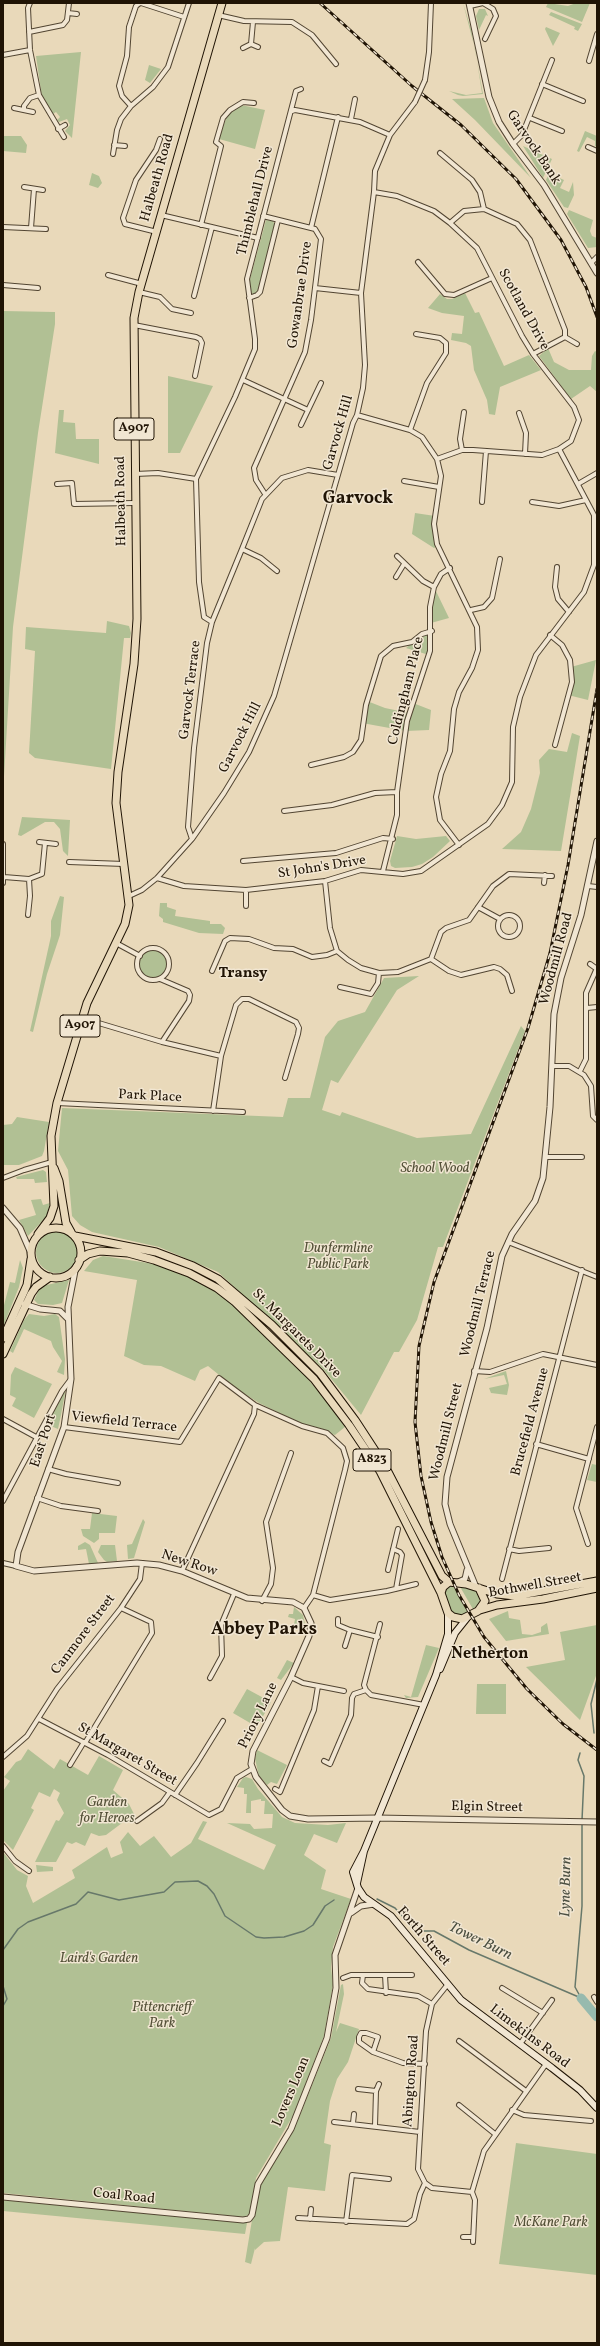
<!DOCTYPE html>
<style>
body{margin:0}
#map{position:relative;width:600px;height:2346px;overflow:hidden;background:#e9d9ba;font-family:Vollkorn,serif}
canvas{display:block}
.frame{position:absolute;inset:0;border:4px solid #201405;pointer-events:none}
</style>
<div id="map">
<canvas width="600" height="2346"></canvas>
<div class="frame"></div>
</div>
<script>
const context = document.querySelector('canvas').getContext('2d');
context.lineJoin = 'round';
function fillPath(path, color) { context.fillStyle = color; context.fill(path, 'evenodd'); }
const toPath = rows => new Path2D(rows.map(r => 'M' + r).join(''));
function strokePath(path, color, width, dash) { context.strokeStyle = color; context.lineWidth = width; context.lineCap = dash ? 'butt' : 'round'; context.setLineDash(dash || []); context.stroke(path); }
function label(font, color, halo, rows, align = 'center') {
  context.font = font + ' Vollkorn,serif'; context.lineWidth = 3; context.setLineDash([]); context.textBaseline = 'middle'; context.strokeStyle = halo; context.fillStyle = color; for (const [text, x, y, turn = 0] of rows) {
    context.save(); context.translate(x, y); context.rotate((+turn || 0) * Math.PI / 180); context.textAlign = isNaN(turn) ? turn : align; if (halo) context.strokeText(text, 0, 0); context.fillText(text, 0, 0); context.restore();
  }
}
const green = toPath([
 [463,3,471,29,483,94,463,96,458,95,449,91,466,95,482,93,475,49],
 [548,3,568,6,576,3,590,3,582,22,546,7],
 [479,9,485,9,488,16,486,15,479,30,476,16],
 [551,12,582,24,578,31,574,29,575,27,549,15],
 [546,27,560,33,553,46,545,29],
 [81,52,72,138,65,131,70,125,67,119,59,122,57,120,60,117,56,112,53,114,42,98,36,56],
 [149,65,161,69,150,83,145,80],
 [484,98,493,123,531,178,475,120,452,99],
 [241,105,265,110,255,149,219,139,227,116,231,111],
 [585,131,597,136,597,147,595,146,595,141,587,137,579,152,577,151],
 [4,136,21,136,27,145,26,153,3,151],
 [523,146,552,159,543,178],
 [92,173,99,176,102,183,98,188,89,185],
 [549,173,564,180,560,188,569,192,573,182,574,195,568,208,564,207,546,180],
 [569,210,593,220,590,231,592,236,597,238,597,247,588,248,567,214],
 [266,220,273,221,275,225,257,293,253,294,250,291,250,279],
 [465,293,475,313,479,312,504,366,529,355,541,370,500,387,495,415,489,414,487,400,474,370,471,346,466,343,451,340,452,333,462,334,464,316,442,313,428,308,440,294,447,299,452,299],
 [3,311,55,312,55,324,38,433,13,627,3,793],
 [548,348,554,362,569,370,591,370,592,356,595,351,597,352,597,392,590,386,571,399,539,356],
 [168,376,213,386,180,453,168,453],
 [59,410,64,410,63,422,75,423,76,439,99,439,99,464,55,453],
 [415,513,435,516,434,524,438,546,434,548,412,534],
 [434,587,449,618,431,623,430,607],
 [107,621,129,626,131,633,130,638,124,638,111,769,35,758,29,753,35,651,25,649,26,627,106,633],
 [432,631,429,655,406,648,422,634],
 [596,660,588,700,568,695,572,682,571,667],
 [367,701,385,708,409,713,413,703,431,710,429,730,406,731,362,723],
 [572,733,580,736,561,851,502,849,521,832,531,809,540,773,539,760,549,749,567,752],
 [22,817,70,820,68,856,63,851,60,829,54,822,45,822,21,836,18,835],
 [397,836,416,839,446,836,450,841,433,857,422,864,412,867,395,868,391,866,390,861],
 [60,896,64,897,60,935,47,974,33,1032,30,1031,51,936,51,921],
 [160,903,167,903,167,907,176,910,175,916,210,921,210,924,221,924,225,928,223,934,199,933,163,922,163,919,159,916],
 '139 964a14 14 0 1 1 28 0a14 14 0 1 1-28 0Z',
 [419,976,397,990,338,1083,331,1080,322,1110,340,1116,342,1112,417,1138,471,1134,521,1026,525,1031,443,1247,438,1247,417,1320,399,1352,394,1352,361,1415,323,1369,218,1272,159,1247,92,1232,80,1225,72,1216,68,1170,58,1151,62,1108,283,1117,288,1098,310,1098,325,1037,338,1021,365,1012,384,978],
 [17,1117,49,1122,44,1151,42,1156,19,1165,3,1165,3,1125,12,1124],
 [43,1170,46,1172,47,1182,35,1183,34,1179,17,1179,16,1177],
 [41,1199,43,1205,50,1203,47,1214,49,1214,28,1236,19,1220,36,1215,31,1200],
 '36 1252a21 21 0 1 1 42 0a21 21 0 1 1-42 0Z',
 [103,1256,161,1265,190,1277,217,1292,240,1311,303,1373,336,1413,345,1427,335,1435,302,1424,259,1403,234,1387,208,1366,200,1370,195,1381,161,1366,144,1365,124,1356,137,1280,84,1271,93,1260],
 [20,1260,23,1268,19,1287,3,1327,3,1309,10,1282,15,1283],
 [69,1280,62,1303,53,1305,38,1304,34,1300,38,1292,37,1290,42,1286],
 [29,1314,44,1316,55,1314,59,1317,65,1359,64,1375,57,1372,62,1361,53,1347,51,1341,24,1329,13,1353,10,1351,24,1320],
 [15,1367,52,1384,34,1418,12,1406,16,1398,10,1395,11,1375],
 [506,1371,509,1385,507,1395,491,1393,489,1388,507,1384,504,1375,484,1379],
 [66,1388,61,1415,58,1429,46,1424],
 [592,1464,597,1465,597,1482,587,1480],
 [92,1513,117,1516,115,1533,99,1533,99,1539,94,1543,83,1536,81,1529,90,1529],
 [143,1519,145,1522,134,1558,128,1559,127,1545,132,1544],
 [85,1542,90,1545,98,1563,89,1564,86,1549,78,1550,78,1546],
 [101,1545,115,1545,117,1561,107,1562,104,1560,98,1552],
 [453,1585,469,1614,459,1617,451,1612,445,1593,448,1586],
 [459,1585,478,1592,480,1602,474,1611],
 [294,1607,303,1615,306,1629,294,1625,295,1619,288,1617,289,1614,293,1614],
 [508,1611,509,1618,520,1620,522,1634,532,1635,541,1632,541,1627,547,1623,549,1634,506,1641,489,1619],
 [597,1625,597,1673,580,1720,526,1667,565,1660,560,1632],
 [426,1645,439,1648,418,1697,406,1698,404,1695,411,1697],
 [287,1660,294,1663,281,1680,277,1678],
 [477,1684,506,1684,506,1714,476,1714],
 [247,1689,271,1702,257,1727,233,1713],
 [28,1749,54,1769,60,1759,88,1775,99,1756,123,1770,113,1790,129,1804,134,1814,106,1835,99,1836,91,1833,85,1846,76,1842,72,1844,67,1842,56,1862,35,1862,56,1820,59,1821,64,1813,57,1800,60,1793,54,1789,50,1797,39,1792,31,1808,34,1810,13,1850,3,1840,3,1791,10,1781,4,1777,16,1762,21,1760],
 [257,1750,287,1765,277,1784,271,1782,267,1785,259,1776,255,1759],
 [246,1777,252,1779,258,1789,282,1817,295,1823,328,1825,346,1823,337,1843,314,1834,304,1855,326,1870,321,1889,351,1899,333,1947,331,1967,333,1985,324,2036,294,2114,256,2178,250,2214,244,2217,3,2193,3,1852,17,1870,28,1876,26,1886,33,1903,75,1878,72,1870,107,1847,111,1858,123,1853,120,1842,128,1832,140,1846,154,1836,171,1857,191,1843,203,1821,207,1822,198,1839,264,1870,276,1845,227,1823,250,1824,254,1829,272,1828,273,1814,264,1814,265,1801,261,1801,261,1799,251,1801,251,1813,246,1813,247,1794,244,1794,244,1788,237,1787,243,1778],
 [36,1865,53,1867,53,1871,37,1872],
 [343,1984,344,1994,336,2032,340,2023,359,2029,348,2062,337,2079,330,2101,324,2143,331,2145,325,2191,288,2187,280,2241,264,2242,255,2250,255,2248,251,2264,245,2262,258,2184,289,2139,300,2115,331,2038,341,1985],
 [516,2143,597,2154,597,2275,499,2264],
 [3,2200,245,2223,247,2223,245,2234,3,2211]
]);
const stream = toPath([
 [594,1733,591,1704,597,1679],
 [580,1753,578,1760,584,1776,582,1820],
 [377,1899,395,1908,416,1931,434,1931,469,1950,581,1998],
 [3,1950,18,1929,28,1922,76,1904,88,1892,119,1900,164,1892,175,1882,198,1881,207,1886,214,1894,225,1916,256,1937,264,1938,284,1937,304,1931,313,1925,325,1906,334,1900],
 [3,1986,7,1999,3,2006],
 [581,1998,575,1987,582,1906,582,1824]
]);
const river = toPath([
 [581,1998,597,2017]
]);
const minor = toPath([
 [30,3,28,8,30,50,39,95,64,137],
 [141,3,184,17],
 [470,6,483,3,493,9,496,16,485,39],
 [68,13,77,14],
 [218,15,244,21,292,22,312,35,336,64],
 [253,22,251,44,258,47],
 [29,32,63,25,67,20,69,3],
 [243,48,251,44],
 [3,55,30,50],
 [589,61,597,34],
 [425,80,429,52,431,3],
 [542,84,583,101],
 [131,106,122,96,119,86,127,56,129,27,136,6,140,3],
 [14,108,33,112],
 [24,110,24,106,30,98,39,95],
 [292,111,295,110,360,122,390,135],
 [530,118,562,131],
 [351,119,355,99],
 [58,129,65,125],
 [513,144,522,135,552,60],
 [114,145,125,146],
 [588,147,597,151],
 [440,153,472,180,480,192,484,209],
 [113,154,117,130,121,119,131,106,153,87,168,67,189,3],
 [24,187,43,190],
 [374,192,397,196,434,211,450,223,477,248,522,336,533,354,574,407,579,420,571,441,559,449,542,455,473,450,462,450,437,459],
 [161,215,258,238],
 [263,216,315,229,321,239,311,320,305,352,254,468,256,480,265,494],
 [450,223,464,211,484,209,517,224,530,240,565,330,565,337,533,354],
 [201,225,221,146,216,142,223,118,230,110,243,102,254,103],
 [3,227,46,229],
 [31,228,34,189],
 [311,228,338,117],
 [157,232,125,224,123,218,136,180,156,150,160,139],
 [418,262,445,294,454,295,492,278],
 [591,263,597,257],
 [108,275,142,284],
 [3,285,38,288],
 [315,288,361,293],
 [139,292,160,297,172,309,191,313],
 [194,296,212,227],
 [249,298,257,295,260,292,278,220],
 [134,325,196,337,200,339,202,343,195,376],
 [565,337,577,344],
 [243,380,308,410],
 [519,413,526,433,525,454],
 [357,415,410,430,422,437,437,459,441,476,434,524,437,544,477,627,478,650,472,668,459,692,454,709,450,751,441,774,436,797,440,820,459,845],
 [301,425,321,383],
 [410,430,427,383,446,353,446,343,440,338,416,334],
 [462,450,460,439,464,412],
 [135,474,158,473,196,479],
 [404,481,439,487],
 [57,484,72,483,74,504,135,503],
 [578,484,597,473],
 [482,502,486,451],
 [532,502,559,506,586,500],
 [242,549,261,558,277,571],
 [397,556,423,581,434,587],
 [557,567,555,587,558,599,569,612],
 [396,577,404,564],
 [471,610,484,607,492,598,500,559],
 [212,622,204,617,199,582,196,479,235,397,255,349,255,339,247,279,296,91,301,89],
 [550,635,562,645,570,660,572,682,555,745],
 [311,765,344,757,353,752,361,740,366,705,381,656,393,646,412,642,422,634,432,631],
 [284,811,332,805,375,793,397,792],
 [192,839,188,827,194,748,207,643,212,622,242,549,262,499,282,478,308,470,338,475],
 [39,842,56,844],
 [3,844,3,883],
 [243,861,336,853,383,838,393,839],
 [69,862,124,864],
 [383,871,397,815,397,792,407,721,430,651,430,607,434,587,441,574,450,568],
 [4,877,29,879,42,874,45,843],
 [157,878,184,886,246,890,325,881,361,870,403,874,421,871,488,824,502,805,512,782,513,727,520,697,536,655,584,592,594,565,594,515,559,449],
 [325,881,330,928,337,951,348,960,361,968,379,973,398,972,431,959],
 [544,883,545,875],
 [588,886,597,887],
 [246,890,246,906],
 [129,896,142,890,157,878,192,839,224,793,249,752,274,696,353,423,357,415,363,388,365,365,361,293,374,192,375,171,390,135,415,102],
 [478,907,500,919],
 [28,915,30,896,29,879],
 '498 926a11 11 0 1 1 22 0a11 11 0 1 1-22 0Z',
 [116,943,140,956],
 '137 964a16 16 0 1 1 32 0a16 16 0 1 1-32 0Z',
 [431,959,441,932,446,928,469,920,493,886,509,874,552,876],
 [431,959,449,971,461,975,494,967,500,969,507,975,512,991],
 [590,964,597,969],
 [212,971,225,941,230,938,249,939,274,948,293,949,312,957,327,955,337,951],
 [160,979,188,991,190,995,189,1001,162,1042],
 [340,987,371,994,378,983,379,973],
 [587,1008,597,1007],
 [82,1018,162,1042,221,1056],
 [552,1066,569,1066,584,1075,591,1086,593,1116,597,1120],
 [580,1071,586,1059,586,993,597,968],
 [57,1103,243,1112],
 [213,1111,221,1056,236,1005,242,999,249,999,296,1022,299,1028,298,1034,285,1078],
 [547,1157,582,1157],
 [3,1178,24,1170,52,1162],
 [508,1242,597,1277],
 [474,1371,490,1372,543,1354,597,1365],
 [3,1419,36,1437],
 [64,1427,180,1442,219,1378,255,1405,302,1426,327,1433,343,1448,347,1461,345,1470,313,1595,304,1608],
 [536,1444,589,1459],
 [48,1469,66,1474,118,1483],
 [37,1498,61,1506,98,1511],
 [3,1501,62,1391,71,1379],
 [588,1544,576,1508,597,1427],
 [393,1549,400,1552,402,1555,396,1589],
 [509,1549,519,1551,549,1548],
 [3,1563,16,1566],
 [388,1570,398,1529],
 [182,1571,254,1414,255,1405],
 [502,1579,582,1270],
 [313,1595,330,1600,387,1591,416,1584],
 [262,1601,271,1584,273,1568,266,1522,291,1453],
 [338,1619,338,1625,350,1630],
 [345,1646,350,1630,378,1637],
 [291,1677,303,1683,344,1691],
 [210,1678,222,1656,221,1625,234,1594],
 [366,1690,364,1685,380,1624],
 [39,1719,108,1755,209,1815,221,1809,237,1778,252,1769],
 [85,1743,152,1633,151,1622,121,1608],
 [3,1757,27,1736,57,1689,121,1608,140,1579,142,1563],
 [324,1761,330,1764,351,1715,352,1698,354,1694,366,1690,371,1695,424,1705],
 [70,1765,84,1742],
 [275,1789,280,1792,314,1710,318,1686],
 [175,1795,197,1763,223,1721],
 [137,1821,162,1803,170,1792],
 [3,1846,15,1861,29,1871],
 [363,1975,412,1975],
 [385,1975,386,1993],
 [343,1978,351,1975,363,1975,362,1983,368,1989,418,1996,432,2004],
 [448,1984,432,2004,426,2031,418,2169,425,2183,432,2188,472,2192,484,2151,546,2064],
 [502,1988,543,2013],
 [594,1997,597,2002],
 [459,2041,526,2091],
 [520,2044,552,2000],
 [373,2052,378,2037,366,2033,361,2033,359,2037,359,2042,373,2052,403,2063,425,2064],
 [358,2089,376,2091],
 [459,2105,495,2134],
 [512,2110,524,2115,591,2121],
 [334,2122,420,2132],
 [353,2123,354,2114],
 [375,2126,376,2091,379,2084],
 [472,2192,475,2200,473,2242],
 [298,2218,407,2224,414,2219,420,2194,425,2183],
 [310,2219,311,2209],
 [346,2222,352,2175,389,2179],
 [463,2237,472,2237]
]);
const tertiary = toPath([
 [469,3,489,97,499,122,513,144,544,185,597,273],
 [3,1208,20,1228,30,1251],
 [76,1266,68,1307,71,1379,64,1427,18,1552,16,1566,34,1571,137,1563,159,1565,182,1571,247,1598,293,1602,304,1608,311,1623,309,1636,291,1677,253,1751,251,1764,256,1777,282,1810,290,1816,308,1819,377,1818,597,1822],
 [24,1304,40,1309,60,1311,67,1318],
 [458,1582,465,1579,467,1570],
 [476,1587,450,1524,445,1504,447,1477,487,1328,502,1256,512,1234,535,1201,543,1178,550,1107,554,1014,561,978,581,915,597,841],
 [351,1913,361,1906,374,1904],
 [3,2197,243,2220,249,2219,252,2215,258,2184,291,2129,327,2038,336,1988,335,1955,358,1888]
]);
const secondary = toPath([
 [440,1669,455,1633,467,1618],
 [364,1851,353,1872,358,1888,364,1897,391,1916,461,2000,552,2068,580,2090,597,2108],
 [357,1883,364,1851,436,1675,448,1634,448,1613]
]);
const primary = toPath([
 [54,1168,59,1181,66,1223,71,1232],
 '31 1253a25 25 0 1 1 50 0a25 25 0 1 1-50 0Z',
 [38,1234,50,1218,54,1206,51,1136,57,1103,87,1003,125,924,129,905,116,803,118,772,134,664,137,619,134,318,139,292,222,3],
 [75,1236,156,1252,193,1266,218,1279,272,1325,320,1373,355,1420,385,1466,442,1576,449,1582],
 [79,1260,88,1254,100,1251,128,1253,154,1260,189,1273,217,1288,235,1302,314,1379,349,1425,380,1471,441,1593,448,1613,453,1617,462,1619,478,1611,485,1601,479,1588],
 [3,1338,27,1285,31,1259],
 [3,1354,31,1294,36,1287,50,1277],
 [441,1593,443,1587,449,1582,466,1584,497,1594,515,1596,597,1581],
 [480,1610,497,1605,543,1599,597,1588]
]);
const rail = toPath([
 [320,3,412,86,461,125,516,179,561,240,586,287,597,317],
 [597,689,568,865,550,953,528,1028,434,1282,419,1346,415,1422,421,1476,431,1522,442,1557,459,1595,484,1637,527,1689,563,1724,597,1750]
]);
const minorBridge = toPath([
 [415,102,425,80]
]);
const shields = [
 [134,429,40],
 [80,1026,40],
 [372,1460,38]
];
const shieldNames = [
 ["A907",134,429],
 ["A907",80,1026],
 ["A823",372,1460]
];
const streetNames = [
 ["Garvock Bank",533,148,56],
 ["Halbeath Road",158,178,-74],
 ["Thimblehall Drive",256,201,-76],
 ["Gowanbrae Drive",301,295,-82],
 ["Scotland Drive",523,310,61],
 ["Garvock Hill",339,433,-74],
 ["Halbeath Road",122,501,-91],
 ["Garvock Terrace",191,690,-83],
 ["Coldingham Place",407,691,-76],
 ["Garvock Hill",241,738,-63],
 ["St John's Drive",322,868,-9],
 ["Woodmill Road",557,959,-75],
 ["Park Place",150,1097,3],
 ["Woodmill Terrace",479,1304,-76],
 ["St. Margarets Drive",296,1334,45],
 ["Brucefield Avenue",531,1422,-75],
 ["Viewfield Terrace",124,1423,6],
 ["Woodmill Street",447,1432,-76],
 ["East Port",44,1441,-72],
 ["New Row",189,1564,18],
 ["Bothwell Street",535,1586,-10],
 ["Canmore Street",84,1635,-53],
 ["Priory Lane",259,1716,-64],
 ["St Margaret Street",127,1755,30],
 ["Elgin Street",487,1808,1],
 ["Forth Street",423,1937,49],
 ["Limekilns Road",529,2037,37],
 ["Abington Road",412,2081,-86],
 ["Lovers Loan",292,2092,-67],
 ["Coal Road",124,2197,6]
];
const parkNames = [
 ["School Wood",435,1169],
 ["Dunfermline",338,1249],
 ["Public Park",338,1265],
 ["Garden",107,1803],
 ["for Heroes",107,1819],
 ["Laird's Garden",99,1959],
 ["Pittencrieff",162,2008],
 ["Park",162,2024],
 ["McKane Park",551,2223]
];
const neighbourhoodNames = [
 ["Transy",243,974]
];
const waterNames = [
 ["Lyne Burn",567,1887,-89],
 ["Tower Burn",480,1942,26]
];
const quarterNames = [
 ["Netherton",490,1655]
];
const districtNames = [
 ["Garvock",358,500],
 ["Abbey Parks",264,1631]
];
fillPath(green, '#b1c094');
strokePath(stream, '#67786a', 1.5);
strokePath(river, '#97baae', 9);
strokePath(minor, '#524532', 6);
strokePath(tertiary, '#524532', 7);
strokePath(secondary, '#201405', 8);
strokePath(primary, '#201405', 9);
strokePath(minor, '#f1e6d2', 4);
strokePath(tertiary, '#f1e6d2', 5);
strokePath(secondary, '#f1e6d2', 6);
strokePath(primary, '#e9d9ba', 7);
strokePath(rail, '#201405', 3);
strokePath(rail, '#f1e6d2', 1.5, [4.5]);
strokePath(minorBridge, '#524532', 6, []);
strokePath(minorBridge, '#f1e6d2', 4);
for (const [x, y, w] of shields) { const box = new Path2D(); box.roundRect(x - w / 2, y - 11, w, 22, 3); context.fillStyle = '#f1e6d2'; context.fill(box); strokePath(box, '#201405', 1); }
label('bold 13px', '#201405', null, shieldNames);
label('14px', '#201405', '#f1e6d2', streetNames);
label('italic 14px', '#535037', '#f1e6d2', parkNames);
label('bold 15px', '#201405', '#f1e6d2', neighbourhoodNames);
label('italic 15px', '#4a4e40', '#f1e6d2', waterNames);
label('bold 16px', '#201405', '#f1e6d2', quarterNames);
label('bold 18px', '#201405', '#f1e6d2', districtNames);
</script>
